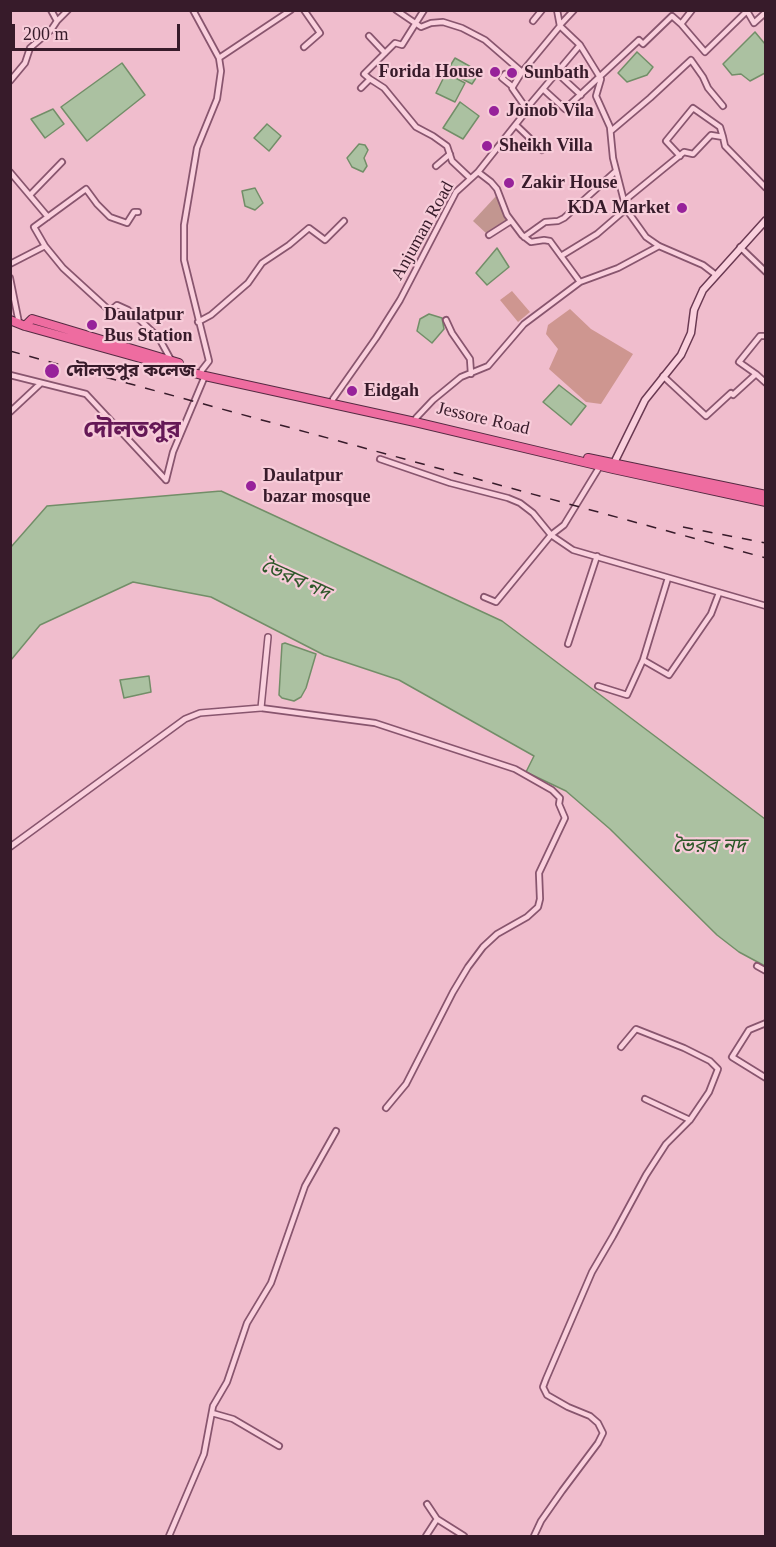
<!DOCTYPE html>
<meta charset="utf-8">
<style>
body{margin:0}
#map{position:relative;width:776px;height:1547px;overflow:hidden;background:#f0bdcd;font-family:"Times New Roman",serif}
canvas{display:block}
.frame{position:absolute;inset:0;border:12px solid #371b2a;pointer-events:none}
.scale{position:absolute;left:12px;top:24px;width:168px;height:27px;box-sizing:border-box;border:3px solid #371b2a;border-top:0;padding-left:8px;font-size:18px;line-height:21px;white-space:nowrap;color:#371b2a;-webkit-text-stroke:4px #f7ccd9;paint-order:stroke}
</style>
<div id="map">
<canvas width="776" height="1547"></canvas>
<div class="frame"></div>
<div class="scale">200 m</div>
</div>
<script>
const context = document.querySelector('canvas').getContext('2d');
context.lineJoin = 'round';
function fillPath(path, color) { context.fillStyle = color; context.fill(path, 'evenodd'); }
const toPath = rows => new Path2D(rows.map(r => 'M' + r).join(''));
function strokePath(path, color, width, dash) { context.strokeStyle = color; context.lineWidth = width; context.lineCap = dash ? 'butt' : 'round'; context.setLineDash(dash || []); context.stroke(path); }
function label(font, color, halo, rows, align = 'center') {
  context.font = font + ' "Times New Roman","Noto Sans Bengali",serif'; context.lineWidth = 4.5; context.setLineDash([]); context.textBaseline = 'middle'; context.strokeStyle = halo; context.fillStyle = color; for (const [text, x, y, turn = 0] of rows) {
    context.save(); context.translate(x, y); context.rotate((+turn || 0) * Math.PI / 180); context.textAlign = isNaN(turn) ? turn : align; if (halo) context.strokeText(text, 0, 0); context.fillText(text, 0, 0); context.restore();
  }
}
const green = toPath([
 [512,291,530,312,518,322,500,300],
 [570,309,591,329,633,354,601,404,586,402,549,369,558,349,546,334,548,325]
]);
const cemetery = toPath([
 [497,195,510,221,488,235,473,221]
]);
const water = toPath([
 [755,32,765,44,765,73,750,81,741,74,732,75,723,64,755,32],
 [637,52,653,67,647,75,627,82,618,73,637,52],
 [455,58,480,72,472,84,447,71,455,58],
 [122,63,145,95,87,141,61,107,122,63],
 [446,73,465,83,455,102,436,93,446,73],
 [460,102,479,116,463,139,443,128,460,102],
 [53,109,64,124,45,138,31,119,53,109],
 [267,124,281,136,269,151,254,138,267,124],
 [359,144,365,145,368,150,364,158,367,166,363,172,352,167,347,158,359,144],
 [255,188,263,203,255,210,245,206,242,191,255,188],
 [497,248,509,267,487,285,476,273,497,248],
 [429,314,442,318,444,329,432,343,417,331,420,319,429,314],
 [559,385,586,406,571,425,543,402,559,385],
 [221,491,502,621,765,819,765,966,739,952,717,935,610,829,566,791,526,772,534,756,399,680,324,655,211,597,133,582,40,625,11,660,11,547,47,506,221,491],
 [285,643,316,654,306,688,301,697,294,701,282,698,279,695,282,644,285,643],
 [149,676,151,692,124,698,120,680,149,676]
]);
const minor = toPath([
 [396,10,421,27,431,23,443,22,462,28,485,40,522,72],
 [557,10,560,26],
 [57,21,68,10],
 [533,21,542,10],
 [681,24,705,52,747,11,754,23,766,12],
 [560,25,574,10],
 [560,26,580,45,601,79,596,96,610,127,613,158,626,209,646,237,659,246,703,265,716,275],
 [369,36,385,53],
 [304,47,320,33,304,10],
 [219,58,291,10],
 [556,72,581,95],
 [505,74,502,78,513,87],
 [370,79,364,74,395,43,402,45,424,10],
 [10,81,25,63,30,48,51,30,57,21,51,10],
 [361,88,370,79,384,88,416,127,433,136,447,146,452,161,470,178],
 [543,89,565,109,639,40,643,44,672,16,681,24,692,10],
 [526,109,580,45],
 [516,125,542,150],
 [611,131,650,98,691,60,703,77,708,88,723,106],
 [680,156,666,141,693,108,720,127,723,137],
 [436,166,450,154],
 [10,172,48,217],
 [478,172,491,182,497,189,507,215,522,235,531,242,544,240,550,241,580,282],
 [30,195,62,162],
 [624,201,684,152,693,154,711,135,723,137,725,146,766,188],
 [489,235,511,221],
 [524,237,545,222,558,221,564,218,616,171],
 [45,246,63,268,110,311,117,305,128,310,141,321,159,338,171,360],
 [740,247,766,272],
 [561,256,597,234,626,209],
 [10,264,45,246,34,227,86,189,97,204,110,217,127,223,134,212,138,212],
 [10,278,19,323],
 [446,320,452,333,470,359,471,374],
 [198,322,211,315,248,283,262,263,289,245,309,228,325,240,344,221],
 [756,374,739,362,760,336,766,336],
 [10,375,86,394,166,480],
 [663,376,706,416,731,393,733,395,756,374,766,383],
 [333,399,376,338,400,300,456,192,478,172,524,114,526,108,512,88,522,72,560,26],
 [10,412,41,383],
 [416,418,433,400,461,377,488,366,524,324,580,282,618,268,659,246],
 [380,459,450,483,508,498,520,503,533,513,551,535,573,550,766,606],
 [166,480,173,452,205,376,201,373,202,370,209,361,184,260,184,225,197,148,217,99,221,71,219,58,193,10],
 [484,597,496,602,551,535,564,525,600,466],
 [568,644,597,556],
 [643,660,669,675,711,614,719,593],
 [598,686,627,695,643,660,668,578],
 [261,708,375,723,515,769,552,790,560,798,559,804,565,818,539,873,540,899,538,907,527,917,497,934,483,947,468,967,453,992,406,1084,386,1108],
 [757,966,766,971],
 [766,1023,749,1030,732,1057,766,1078],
 [645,1099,690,1120],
 [212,1413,233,1419,279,1446],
 [427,1504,437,1519,464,1536],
 [169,1536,204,1454,213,1406,227,1382,247,1323,271,1283,305,1186,336,1131],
 [426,1536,437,1519],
 [534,1536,541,1521,562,1491,598,1443,603,1433,598,1423,590,1416,568,1407,547,1395,543,1387,546,1379,592,1272,613,1236,646,1175,666,1144,690,1120,709,1092,718,1069,710,1061,684,1048,636,1029,621,1047]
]);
const tertiary = toPath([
 [10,847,185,719,200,713,261,708,268,637]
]);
const secondary = toPath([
 [614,463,645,400,681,355,691,333,694,310,703,290,766,220]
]);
const trunk = toPath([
 [10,320,25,326,205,376,415,422,613,469,766,502],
 [25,326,32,319,179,363],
 [588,458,766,495]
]);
const rail = toPath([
 [10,351,766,558],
 [683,527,766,543]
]);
const markers = [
 [495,72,6,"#97229a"],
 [512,73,6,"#97229a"],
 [494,111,6,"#97229a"],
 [487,146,6,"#97229a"],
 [509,183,6,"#97229a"],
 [682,208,6,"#97229a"],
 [92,325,6,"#97229a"],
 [52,371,8,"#97229a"],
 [352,391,6,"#97229a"],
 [251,486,6,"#97229a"]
];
const poiNames = [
 ["Forida House",483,72,"right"],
 ["Sunbath",524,73],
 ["Joinob Vila",506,111],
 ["Sheikh Villa",499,146],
 ["Zakir House",521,183],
 ["KDA Market",670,208,"right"],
 ["Daulatpur",104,315],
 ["Bus Station",104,336],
 ["দৌলতপুর কলেজ",66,371],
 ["Eidgah",364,391],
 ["Daulatpur",263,476],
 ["bazar mosque",263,497]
];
const streetNames = [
 ["Anjuman Road",423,231,-61],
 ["Jessore Road",483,419,13]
];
const waterNames = [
 ["ভৈরব নদ",295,580,24],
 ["ভৈরব নদ",709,847]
];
const districtNames = [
 ["দৌলতপুর",132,431]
];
fillPath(green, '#ce9690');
fillPath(cemetery, '#c29690');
fillPath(water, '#abc1a1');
strokePath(water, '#728e68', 1.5);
strokePath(minor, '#88556e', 8);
strokePath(tertiary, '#88556e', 8);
strokePath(secondary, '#6a3952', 9);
strokePath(trunk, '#552a42', 10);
strokePath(minor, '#fad0dd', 4.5);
strokePath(tertiary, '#fad0dd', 5);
strokePath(secondary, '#fad0dd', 6);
strokePath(trunk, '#ee6ca0', 8);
strokePath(rail, '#371b2a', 1.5, [10, 10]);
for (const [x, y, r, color] of markers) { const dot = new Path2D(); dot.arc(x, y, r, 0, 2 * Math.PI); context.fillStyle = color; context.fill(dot); strokePath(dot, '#f7ccd9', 2); }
label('bold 18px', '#371b2a', '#f7ccd9', poiNames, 'left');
label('18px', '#371b2a', '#f7ccd9', streetNames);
label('italic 20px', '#2d5729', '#f7ccd9', waterNames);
label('bold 24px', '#651856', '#f7ccd9', districtNames);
</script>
